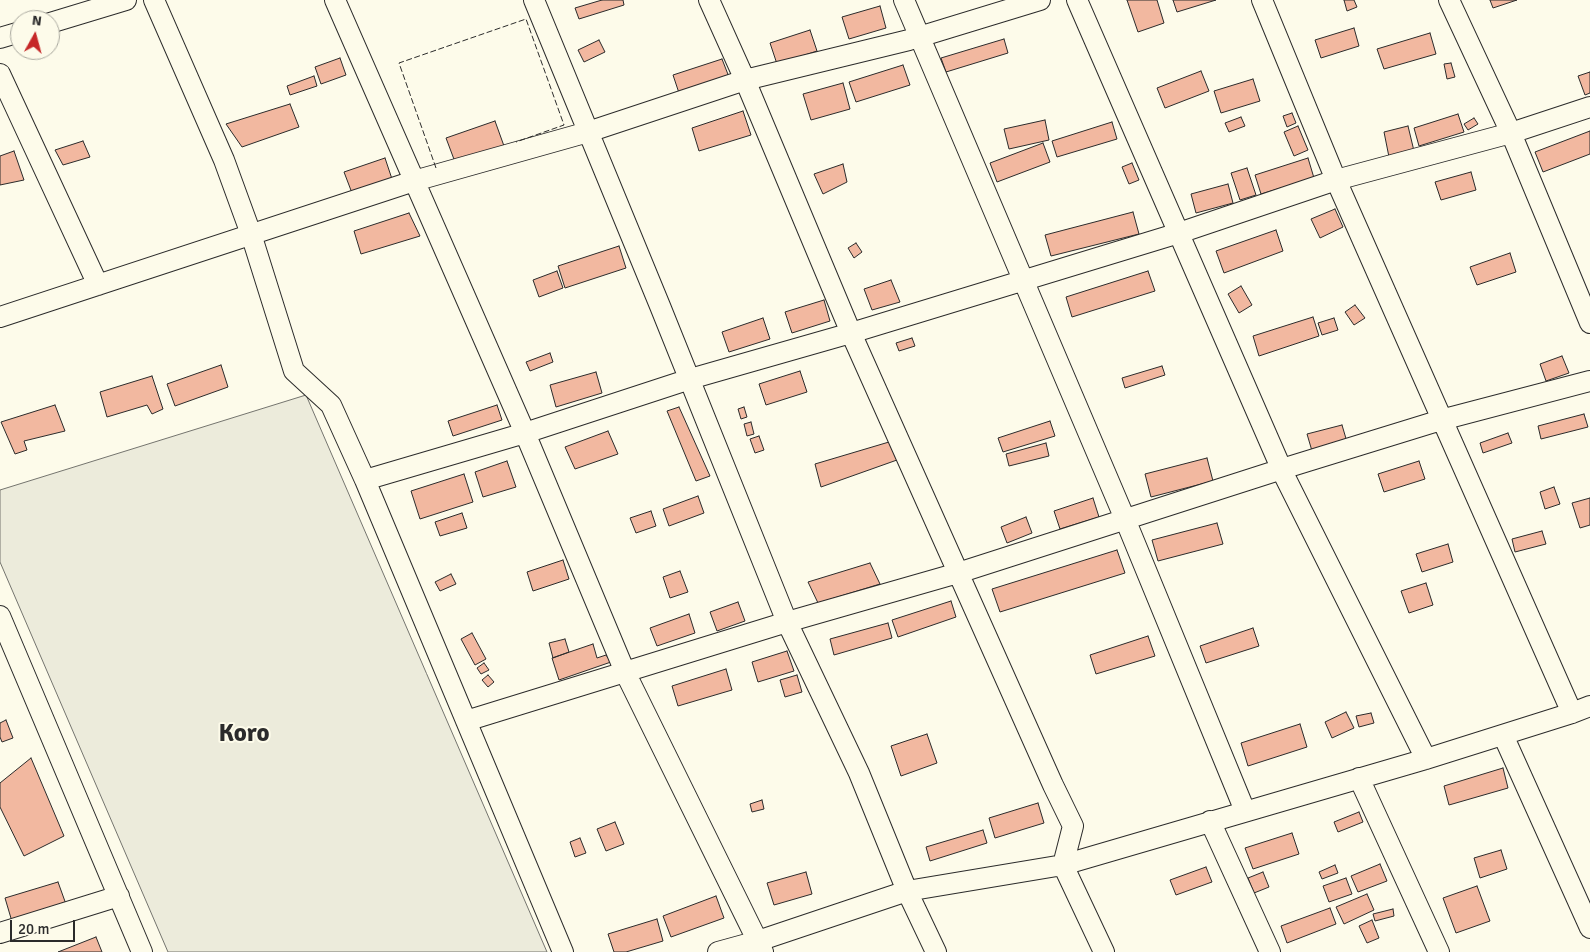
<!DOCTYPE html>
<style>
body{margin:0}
#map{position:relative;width:1590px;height:952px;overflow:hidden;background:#fdfbea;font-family:Signika,sans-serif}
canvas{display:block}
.north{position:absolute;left:10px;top:10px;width:50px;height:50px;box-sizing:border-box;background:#fdfbea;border:1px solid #a9a89e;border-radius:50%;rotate:7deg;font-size:14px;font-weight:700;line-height:20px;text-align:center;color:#2b2b2b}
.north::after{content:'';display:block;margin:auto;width:18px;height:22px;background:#c62828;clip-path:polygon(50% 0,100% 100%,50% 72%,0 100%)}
.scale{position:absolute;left:10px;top:920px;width:65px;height:22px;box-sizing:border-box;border:2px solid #2b2b2b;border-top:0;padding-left:6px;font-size:15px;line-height:18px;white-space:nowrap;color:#2b2b2b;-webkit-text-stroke:4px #fdfbea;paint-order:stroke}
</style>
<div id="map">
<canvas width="1590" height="952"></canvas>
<div class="north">N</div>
<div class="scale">20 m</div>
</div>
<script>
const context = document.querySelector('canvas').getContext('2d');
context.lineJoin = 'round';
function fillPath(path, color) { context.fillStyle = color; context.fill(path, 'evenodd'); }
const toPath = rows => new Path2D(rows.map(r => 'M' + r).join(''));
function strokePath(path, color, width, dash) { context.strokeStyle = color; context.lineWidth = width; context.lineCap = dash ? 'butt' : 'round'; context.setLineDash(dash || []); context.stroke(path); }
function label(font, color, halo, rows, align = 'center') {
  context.font = font + ' Signika,sans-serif'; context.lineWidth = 4; context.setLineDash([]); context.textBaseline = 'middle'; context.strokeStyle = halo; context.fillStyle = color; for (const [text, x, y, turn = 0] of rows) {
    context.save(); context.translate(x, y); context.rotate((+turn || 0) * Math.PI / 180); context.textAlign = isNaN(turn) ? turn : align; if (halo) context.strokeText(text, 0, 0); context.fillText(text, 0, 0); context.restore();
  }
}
const green = toPath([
 [306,395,547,952,168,952,0,562,0,490,306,395]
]);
const building = toPath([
 [602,0,623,0,624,5,579,19,575,8,602,0],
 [1127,0,1157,0,1164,23,1138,32,1127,0],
 [1173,0,1216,0,1177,12,1173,0],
 [1344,0,1354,0,1357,7,1347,11,1344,0],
 [1490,0,1517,0,1493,8,1490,0],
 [880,6,886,28,849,39,842,17,880,6],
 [1354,28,1359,46,1321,58,1315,40,1354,28],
 [810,30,817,51,777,64,770,43,810,30],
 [1430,33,1436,54,1384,69,1377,49,1430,33],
 [1004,39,1008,53,946,72,941,58,1004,39],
 [599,40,605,52,584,62,578,50,599,40],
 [340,58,346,75,321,84,315,67,340,58],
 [722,59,729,77,679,93,673,75,722,59],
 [1451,63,1455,77,1447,79,1444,64,1451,63],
 [903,65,910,85,856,102,849,82,903,65],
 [1201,71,1209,91,1165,108,1157,88,1201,71],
 [1590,72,1590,93,1585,95,1578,76,1590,72],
 [314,76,317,86,290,95,287,86,314,76],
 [1253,79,1260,101,1221,113,1214,91,1253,79],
 [843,83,850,109,811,120,803,94,843,83],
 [290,104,299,127,242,147,226,124,290,104],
 [743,111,751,135,699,151,692,128,743,111],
 [1292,113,1296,123,1287,127,1283,116,1292,113],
 [1458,114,1464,132,1419,146,1414,128,1458,114],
 [1241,117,1245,126,1229,132,1225,123,1241,117],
 [1474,118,1478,124,1468,130,1464,124,1474,118],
 [1045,120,1049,140,1009,149,1004,129,1045,120],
 [495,121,504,146,455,162,446,138,495,121],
 [1112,122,1117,139,1057,157,1052,141,1112,122],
 [1298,126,1308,150,1294,156,1284,132,1298,126],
 [1408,126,1414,151,1389,157,1384,132,1408,126],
 [1590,131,1590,154,1543,172,1535,152,1590,131],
 [83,141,90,157,63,165,55,150,83,141],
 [1043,143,1050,162,997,182,990,163,1043,143],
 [14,151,24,180,0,185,0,156,14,151],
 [385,158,392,179,352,193,344,172,385,158],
 [1308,158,1314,178,1261,194,1255,175,1308,158],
 [1132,163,1139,180,1129,184,1122,167,1132,163],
 [843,164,847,182,823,194,814,174,843,164],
 [1247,168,1256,195,1240,200,1231,173,1247,168],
 [1471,172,1476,190,1441,200,1435,182,1471,172],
 [1228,184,1233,203,1196,213,1191,194,1228,184],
 [1335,209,1343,227,1320,238,1311,219,1335,209],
 [1133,212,1139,234,1051,256,1045,235,1133,212],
 [409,213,420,236,361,254,354,231,409,213],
 [1276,230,1283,251,1224,273,1216,251,1276,230],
 [856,243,862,252,854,258,848,248,856,243],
 [619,246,626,268,565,288,558,266,619,246],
 [1510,253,1516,272,1477,285,1470,267,1510,253],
 [557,271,563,288,539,297,533,280,557,271],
 [1148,271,1155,291,1072,317,1066,297,1148,271],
 [891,280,900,302,872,310,864,289,891,280],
 [1241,286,1252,305,1239,313,1228,294,1241,286],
 [824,300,830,321,792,333,785,312,824,300],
 [1355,305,1365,318,1354,325,1345,312,1355,305],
 [1313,317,1319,336,1259,356,1253,336,1313,317],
 [763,318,770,339,729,352,722,332,763,318],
 [1334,318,1338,330,1322,335,1318,323,1334,318],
 [912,338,915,346,899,351,896,343,912,338],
 [550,353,553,362,530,371,526,362,550,353],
 [1562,356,1569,373,1546,381,1540,364,1562,356],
 [221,365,228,387,175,406,167,384,221,365],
 [1162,366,1165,375,1125,388,1122,378,1162,366],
 [800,371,807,392,766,405,759,384,800,371],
 [596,372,602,393,556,407,550,385,596,372],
 [152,376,163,409,152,414,147,405,107,417,100,392,152,376],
 [55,405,65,431,24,441,27,450,15,454,1,422,55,405],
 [497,405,502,420,453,436,448,421,497,405],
 [679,407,710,476,696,481,667,411,679,407],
 [744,407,747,417,741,419,738,409,744,407],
 [1584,414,1588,427,1541,439,1538,426,1584,414],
 [1050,421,1055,436,1003,452,998,438,1050,421],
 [751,422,754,434,747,436,744,424,751,422],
 [1342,425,1347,442,1312,451,1307,434,1342,425],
 [608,431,618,454,575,469,565,447,608,431],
 [1508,433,1512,443,1483,453,1480,443,1508,433],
 [759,436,764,450,755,453,750,439,759,436],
 [889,442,897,460,821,487,815,464,889,442],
 [1046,443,1049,456,1009,466,1006,454,1046,443],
 [1207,458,1213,481,1151,497,1145,474,1207,458],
 [507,461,516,487,483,497,475,472,507,461],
 [1419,461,1425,479,1384,492,1378,474,1419,461],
 [464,474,473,502,420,519,411,491,464,474],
 [1554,487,1560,504,1545,509,1540,492,1554,487],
 [698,496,704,513,669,526,663,509,698,496],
 [1093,498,1099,517,1060,529,1054,511,1093,498],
 [1590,498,1590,525,1580,528,1572,503,1590,498],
 [651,511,656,526,636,533,630,518,651,511],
 [462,513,467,528,440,536,435,522,462,513],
 [1026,517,1032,533,1007,543,1001,527,1026,517],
 [1217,523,1223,544,1158,561,1152,540,1217,523],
 [1542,531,1546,544,1515,552,1512,539,1542,531],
 [1448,544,1453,562,1422,572,1416,554,1448,544],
 [1117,550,1125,573,1000,612,992,589,1117,550],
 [563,560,569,579,533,591,527,572,563,560],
 [870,563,880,584,818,603,808,582,870,563],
 [680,571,688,592,670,598,663,577,680,571],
 [451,574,456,584,440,591,435,582,451,574],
 [1426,583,1433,605,1409,613,1401,591,1426,583],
 [951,601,956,617,898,637,892,620,951,601],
 [738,602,745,621,717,631,710,612,738,602],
 [689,614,695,633,657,646,650,628,689,614],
 [888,623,892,638,834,655,830,639,888,623],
 [1253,628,1259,646,1206,663,1200,646,1253,628],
 [472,633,486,659,475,665,461,639,472,633],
 [1148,636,1155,656,1096,674,1090,655,1148,636],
 [565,639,569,652,553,658,549,643,565,639],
 [593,644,597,658,606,655,611,662,559,680,552,658,593,644],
 [787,651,794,671,758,682,752,662,787,651],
 [484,663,489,670,481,674,477,668,484,663],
 [726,669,732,690,678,706,672,686,726,669],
 [488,675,494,682,488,687,482,680,488,675],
 [797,675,802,692,785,697,780,680,797,675],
 [1346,712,1354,728,1332,738,1325,722,1346,712],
 [1371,713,1374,723,1359,727,1356,716,1371,713],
 [6,720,13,738,2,742,0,737,0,723,6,720],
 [1300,724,1307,747,1248,766,1241,743,1300,724],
 [927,734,937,763,901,776,891,746,927,734],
 [31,758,64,836,24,856,0,807,0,783,31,758],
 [1503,768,1508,788,1449,805,1444,786,1503,768],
 [762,800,764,809,752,812,750,804,762,800],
 [1038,803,1044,823,995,838,989,818,1038,803],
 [1359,812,1363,822,1338,832,1334,822,1359,812],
 [615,822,624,844,606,851,597,829,615,822],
 [983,830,987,843,930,861,926,847,983,830],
 [1292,833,1299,854,1253,869,1245,848,1292,833],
 [580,838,586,853,575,857,570,842,580,838],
 [1501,850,1507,869,1480,878,1474,858,1501,850],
 [1380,864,1387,881,1358,892,1351,876,1380,864],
 [1335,865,1338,873,1322,879,1319,872,1335,865],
 [1206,867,1212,882,1176,895,1170,880,1206,867],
 [806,872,812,894,774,905,767,883,806,872],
 [1263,872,1269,887,1254,893,1248,878,1263,872],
 [1346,878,1352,894,1329,902,1323,886,1346,878],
 [58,882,67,907,13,925,5,898,58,882],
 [1477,886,1490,921,1456,933,1443,898,1477,886],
 [1367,894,1374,910,1344,924,1336,907,1367,894],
 [716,896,724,918,671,937,663,916,716,896],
 [1330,908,1336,924,1287,943,1281,926,1330,908],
 [1393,909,1394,916,1375,921,1373,914,1393,909],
 [657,919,663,941,626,952,614,952,608,934,657,919],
 [1372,920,1379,938,1367,943,1359,926,1372,920],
 [96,937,102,952,58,952,96,937]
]);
const street = toPath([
 [154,0,224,160,251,234,294,371,331,405,365,480,563,952],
 [335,0,525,433,625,672,763,952],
 [534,0,660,306,787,622,859,773,907,891,936,952],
 [709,0,745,80,851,333,1053,785,1073,826,1063,865,1104,952],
 [904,0,1125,519,1245,811],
 [1077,0,1285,477,1426,759],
 [1262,0,1336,180,1572,713],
 [1449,0,1511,133,1590,323],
 [50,23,126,0],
 [0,38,20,32],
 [0,74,98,285],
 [0,317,414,181,588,132,745,80,909,40,1040,0],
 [365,480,525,433,690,379,851,333,1179,233,1336,180,1511,133,1590,107],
 [0,616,142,952],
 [466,721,787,622,958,573,1282,469,1441,420,1590,381],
 [1503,735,1590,928],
 [1359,778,1439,952],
 [1210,821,1270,952],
 [0,933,119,896],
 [718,952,758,941,907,891,1063,865,1426,759,1572,713,1590,706]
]);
const fence = toPath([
 [436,168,399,63,526,19,564,125,516,142]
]);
const townNames = [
 ["Koro",244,734]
];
fillPath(green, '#ecebdb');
strokePath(green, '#74746e', 1);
fillPath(building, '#f2b8a0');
strokePath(building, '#2b2b2b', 1);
strokePath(street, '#2b2b2b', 22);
strokePath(street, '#fdfbea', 20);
strokePath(fence, '#2b2b2b', 1, [6, 2.5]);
label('bold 25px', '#2b2b2b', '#fdfbea', townNames);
</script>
